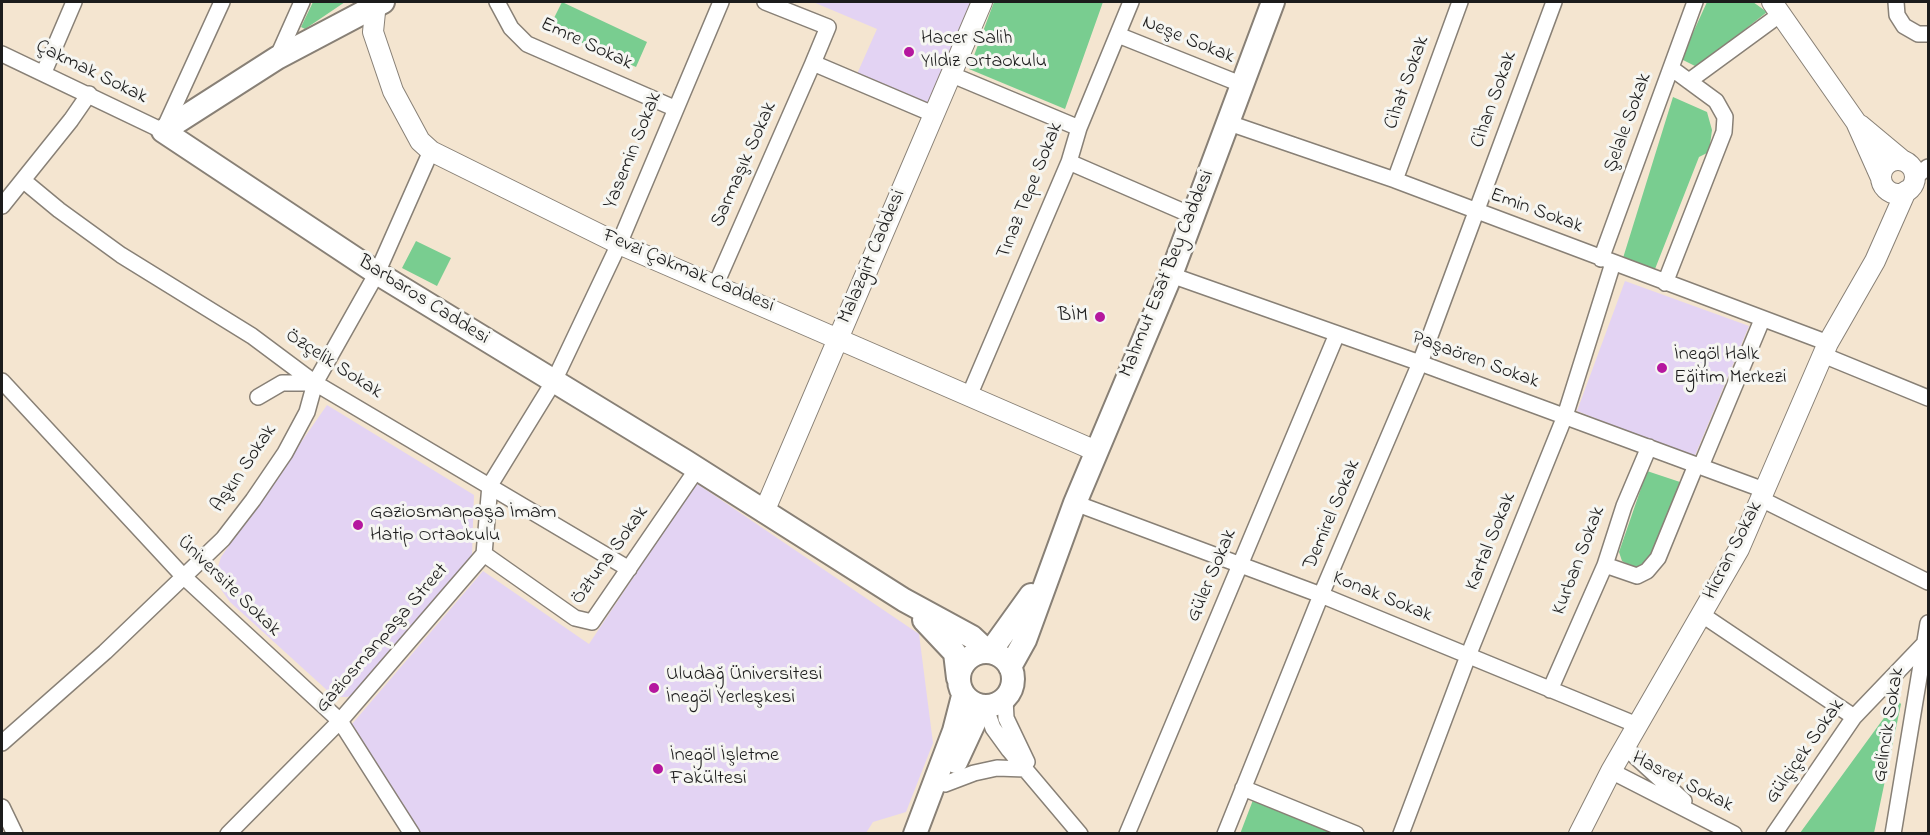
<!DOCTYPE html>
<meta charset="utf-8">
<style>
body{margin:0}
#map{position:relative;width:1930px;height:835px;overflow:hidden;background:#f4e5d0;font-family:"Indie Flower",sans-serif}
canvas{display:block}
.frame{position:absolute;inset:0;border:3px solid #1c1c1c;pointer-events:none}
</style>
<div id="map">
<canvas width="1930" height="835"></canvas>
<div class="frame"></div>
</div>
<script>
const context = document.querySelector('canvas').getContext('2d');
context.lineJoin = 'round';
function fillPath(path, color) { context.fillStyle = color; context.fill(path, 'evenodd'); }
const toPath = rows => new Path2D(rows.map(r => 'M' + r).join(''));
function strokePath(path, color, width, dash) { context.strokeStyle = color; context.lineWidth = width; context.lineCap = dash ? 'butt' : 'round'; context.setLineDash(dash || []); context.stroke(path); }
function label(font, color, halo, rows, align = 'center') {
  context.font = font + ' "Indie Flower",sans-serif'; context.lineWidth = 6; context.setLineDash([]); context.textBaseline = 'middle'; context.strokeStyle = halo; context.fillStyle = color; for (const [text, x, y, turn = 0] of rows) {
    context.save(); context.translate(x, y); context.rotate((+turn || 0) * Math.PI / 180); context.textAlign = isNaN(turn) ? turn : align; if (halo) context.strokeText(text, 0, 0); context.fillText(text, 0, 0); context.restore();
  }
}
const built = toPath([
 [813,2,972,2,930,106,857,74,877,29],
 [1625,281,1749,326,1694,458,1577,411],
 [327,405,474,495,472,555,354,696,346,697,337,697,329,692,230,602,220,588,216,573,221,557],
 [696,483,919,634,933,743,906,812,873,822,866,833,420,834,346,731,483,571,589,644]
]);
const green = toPath([
 [313,2,345,2,305,29,301,27],
 [562,2,647,42,636,67,549,28],
 [994,2,1103,2,1065,109,969,69],
 [1707,2,1753,2,1767,12,1697,67,1681,59],
 [1673,97,1707,112,1712,130,1709,152,1699,157,1655,269,1623,258],
 [416,241,451,258,437,286,402,268],
 [1647,471,1683,483,1648,563,1641,567,1631,566,1622,561,1619,552],
 [1897,700,1901,704,1874,833,1800,833],
 [1253,800,1336,833,1240,834]
]);
const minor = toPath([
 [497,2,511,28,527,44,674,108],
 [765,2,828,27,813,63,933,114],
 [1896,2,1897,15,1904,26,1918,34,1928,34],
 [1118,35,1243,85],
 [2,54,163,131,222,2],
 [277,58,302,2],
 [44,72,74,2],
 [950,74,1079,128],
 [1689,81,1782,13],
 [1229,123,1395,180,1828,343],
 [1069,162,1191,215],
 [1915,177,1928,167],
 [1395,180,1460,2],
 [24,181,59,210,121,255,252,336,315,383,629,569],
 [2,206,71,120,89,94],
 [1601,259,1695,2],
 [1171,275,1420,363,1764,490],
 [1665,283,1724,132,1725,117,1716,101,1671,68],
 [716,284,813,63],
 [1823,355,1928,398],
 [2,381,183,576,340,721,412,834],
 [969,396,1069,162,1079,128,1131,2],
 [258,397,282,383,315,383],
 [1701,466,1762,320],
 [1761,499,1928,582],
 [1075,503,1321,595,1637,725],
 [484,554,575,618,592,622,697,469],
 [1605,565,1637,576,1647,571,1658,558,1696,465],
 [1701,614,1854,717],
 [1550,690,1605,565,1624,506,1649,447],
 [1005,699,1006,718,1027,762],
 [985,706,993,728,1009,750,1080,834],
 [2,743,105,652,223,539,253,500,285,453,307,412,315,383,377,273,431,151],
 [1625,747,1684,801],
 [1611,771,1734,834],
 [945,784,974,773,997,768,1025,769],
 [1243,788,1356,834],
 [2,807,15,834],
 [228,834,340,721,484,554,490,485,554,381,619,244,721,2],
 [1127,834,1337,334],
 [1225,834,1321,595,1420,363,1554,2],
 [1401,834,1468,656,1565,416,1613,263],
 [1774,834,1854,717,1924,644],
 [1893,834,1928,623]
]);
const tertiary = toPath([
 [376,2,373,32,393,91,420,141,431,151,619,244,1096,451],
 [1772,2,1856,122,1881,178],
 [1860,125,1902,160],
 '1881 177a17 17 0 1 1 34 0a17 17 0 1 1-34 0Z',
 [764,512,982,2],
 [1579,834,1611,771,1739,549,1828,343,1875,261,1906,191]
]);
const secondary = toPath([
 [383,2,277,58,163,131,377,273,685,461,904,600,972,637,988,652],
 [924,620,955,653,958,678],
 '959 679a27 27 0 1 1 54 0a27 27 0 1 1-54 0Z',
 [990,652,1031,595],
 [1010,667,1025,640,1075,503,1171,275,1273,2],
 [956,762,982,706],
 [915,834,954,731,963,696]
]);
const markers = [
 [909,52,6,"#b5179e"],
 [1100,317,6,"#b5179e"],
 [1662,368,6,"#b5179e"],
 [358,525,6,"#b5179e"],
 [654,688,6,"#b5179e"],
 [658,769,6,"#b5179e"]
];
const poiNames = [
 ["Hacer Salih",921,40],
 ["Yıldız Ortaokulu",921,63],
 ["BİM",1088,317,"right"],
 ["İnegöl Halk",1674,356],
 ["Eğitim Merkezi",1674,379],
 ["Gaziosmanpaşa İmam",370,514],
 ["Hatip Ortaokulu",370,537],
 ["Uludağ Üniversitesi",666,676],
 ["İnegöl Yerleşkesi",666,699],
 ["İnegöl İşletme",670,757],
 ["Fakültesi",670,780]
];
const streetNames = [
 ["Neşe Sokak",1188,41,22],
 ["Emre Sokak",586,45,25],
 ["Çakmak Sokak",91,73,26],
 ["Cihat Sokak",1408,83,-70],
 ["Cihan Sokak",1495,100,-70],
 ["Şelale Sokak",1629,123,-70],
 ["Yasemin Sokak",634,151,-68],
 ["Sarmaşık Sokak",745,165,-66],
 ["Tınaz Tepe Sokak",1031,191,-68],
 ["Emin Sokak",1536,212,20],
 ["Malazgirt Caddesi",873,257,-67],
 ["Fevzi Çakmak Caddesi",688,272,23],
 ["Mahmut Esat Bey Caddesi",1168,274,-68],
 ["Barbaros Caddesi",423,301,32],
 ["Paşaören Sokak",1475,361,20],
 ["Özçelik Sokak",333,365,33],
 ["Aşkın Sokak",245,469,-56],
 ["Demirel Sokak",1333,515,-67],
 ["Kartal Sokak",1492,542,-68],
 ["Hicran Sokak",1734,551,-63],
 ["Öztuna Sokak",611,556,-54],
 ["Kurban Sokak",1580,561,-69],
 ["Güler Sokak",1213,576,-67],
 ["Üniversite Sokak",228,587,44],
 ["Konak Sokak",1382,598,22],
 ["Gaziosmanpaşa Street",383,639,-49],
 ["Gelincik Sokak",1890,725,-81],
 ["Gülçiçek Sokak",1806,752,-55],
 ["Hasret Sokak",1682,783,27]
];
fillPath(built, '#e3d3f3');
fillPath(green, '#79cd90');
strokePath(minor, '#888076', 18);
strokePath(tertiary, '#888076', 22);
strokePath(secondary, '#888076', 26);
strokePath(minor, '#fff', 15);
strokePath(tertiary, '#fff', 20);
strokePath(secondary, '#fff', 22);
for (const [x, y, r, color] of markers) { const dot = new Path2D(); dot.arc(x, y, r, 0, 2 * Math.PI); context.fillStyle = color; context.fill(dot); strokePath(dot, '#f6f6f2', 2); }
label('20px', '#1c1c1c', '#f6f6f2', poiNames, 'left');
label('20px', '#1c1c1c', '#f6f6f2', streetNames);
</script>
